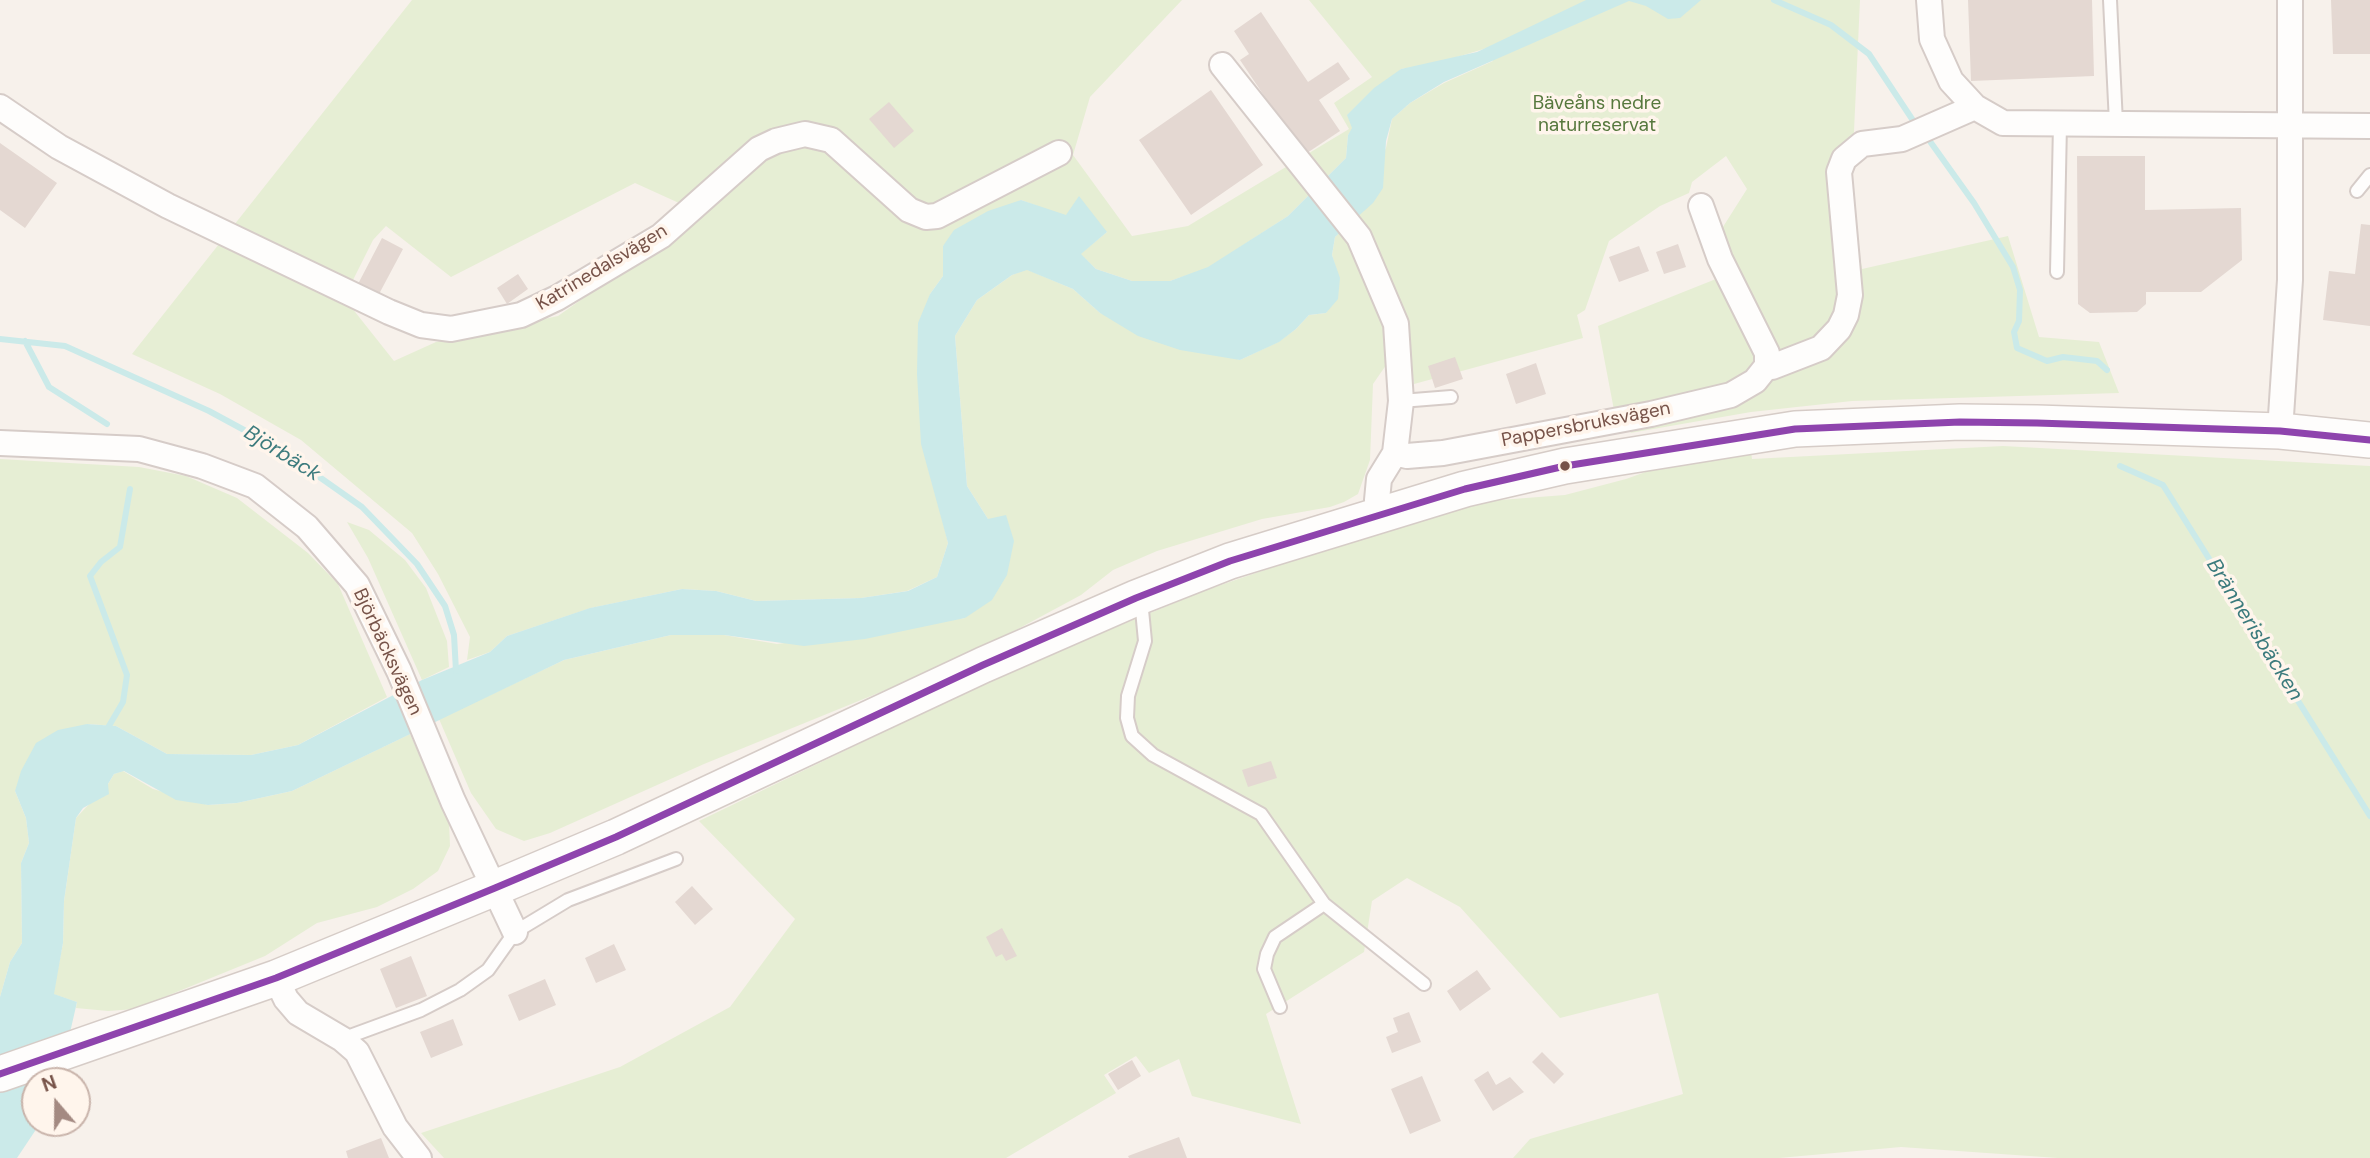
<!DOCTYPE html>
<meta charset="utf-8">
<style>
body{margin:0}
#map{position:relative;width:2370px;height:1158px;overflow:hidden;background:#f7f1eb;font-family:"DM Sans",sans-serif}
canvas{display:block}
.north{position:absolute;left:21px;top:1067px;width:70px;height:70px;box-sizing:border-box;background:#fff5ec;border:2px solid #c9b4ab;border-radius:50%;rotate:340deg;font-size:19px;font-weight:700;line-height:28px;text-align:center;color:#775349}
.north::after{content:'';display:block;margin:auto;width:24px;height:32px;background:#a48a82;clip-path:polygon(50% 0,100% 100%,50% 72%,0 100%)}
</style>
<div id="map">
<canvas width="2370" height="1158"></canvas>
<div class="north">N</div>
</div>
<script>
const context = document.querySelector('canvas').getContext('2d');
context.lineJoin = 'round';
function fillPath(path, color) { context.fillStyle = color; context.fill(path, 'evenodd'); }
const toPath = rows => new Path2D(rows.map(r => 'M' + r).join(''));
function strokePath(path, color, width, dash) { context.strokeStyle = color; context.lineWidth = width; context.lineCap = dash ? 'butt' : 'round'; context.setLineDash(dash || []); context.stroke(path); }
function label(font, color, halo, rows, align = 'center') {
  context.font = font + ' "DM Sans",sans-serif'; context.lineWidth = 7; context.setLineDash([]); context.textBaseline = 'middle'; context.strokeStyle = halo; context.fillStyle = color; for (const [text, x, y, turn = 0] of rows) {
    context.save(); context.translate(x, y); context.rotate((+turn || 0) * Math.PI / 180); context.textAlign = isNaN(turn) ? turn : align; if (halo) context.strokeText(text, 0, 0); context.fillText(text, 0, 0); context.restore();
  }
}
const green = toPath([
 [412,0,1182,0,1090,97,1073,155,1132,236,1188,226,1349,129,1334,103,1372,77,1309,0,1860,0,1851,197,1862,269,2008,236,2039,337,2099,342,2119,393,1852,401,1751,412,1630,433,1643,421,1763,380,1721,230,1747,189,1726,156,1692,182,1689,193,1660,206,1609,241,1585,310,1577,315,1583,338,1414,384,1410,354,1391,358,1373,384,1370,460,1358,494,1344,502,1330,507,1262,519,1157,551,1113,570,1081,595,1016,630,893,687,704,764,550,833,524,841,496,829,471,793,439,719,564,660,671,635,724,635,777,644,965,618,988,519,967,486,955,336,977,300,1012,275,1026,269,1073,289,1100,313,1240,360,1278,342,1296,329,1309,315,1326,313,1339,278,1332,255,1335,237,1352,219,1386,148,1392,119,1410,103,1444,83,1493,61,1487,48,1434,64,1401,69,1348,135,1346,158,1288,216,1208,268,1170,281,1132,281,1096,269,1080,254,1107,232,1021,200,943,246,943,276,930,294,939,504,948,543,937,577,907,591,861,598,756,601,716,591,682,589,591,608,507,636,490,652,467,660,470,637,438,574,412,533,301,440,220,394,132,354],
 [635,183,690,208,660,244,558,316,436,342,394,361,344,298,373,240,386,226,451,277],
 [1721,277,1758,361,1750,372,1731,385,1614,410,1598,326],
 [2003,446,2370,466,2370,1158,2058,1158,1901,1147,1779,1158,1513,1158,1530,1139,1683,1094,1658,993,1560,1018,1460,907,1407,878,1372,901,1364,952,1266,1014,1301,1124,1192,1096,1179,1059,1149,1073,1136,1056,1104,1075,1116,1093,1006,1158,444,1158,421,1133,620,1067,730,1007,795,919,699,821,1014,669,1206,590,1353,540,1487,501,1565,495,1626,479,1676,461,1751,451,1752,459],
 [0,459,139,467,186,476,237,498,308,553,338,584,387,697,298,745,251,755,167,754,116,726,87,724,15,791,26,818,29,843,21,863,22,943,10,962,0,997],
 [347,522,369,530,405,560,426,588,447,641,449,667,422,680,368,558],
 [410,734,449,821,450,846,438,871,413,889,377,907,317,923,265,956,135,1009,108,1011,76,1008,77,1002,53,994,63,943,64,901,76,818,108,784,114,774,123,771,153,789,208,805,237,803,292,791]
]);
const water = toPath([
 [1586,0,1701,0,1680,18,1668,19,1646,6,1629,1,1444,82,1410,103,1392,119,1386,141,1383,188,1373,203,1335,237,1332,255,1340,278,1338,299,1326,313,1309,315,1296,329,1279,342,1240,360,1180,350,1138,336,1100,313,1073,289,1027,270,1012,275,977,300,955,336,967,486,988,519,1006,515,1014,541,1007,575,992,600,965,618,865,639,804,646,724,635,671,635,564,660,292,791,237,803,208,805,176,800,124,771,114,774,108,784,109,794,83,808,76,818,64,901,63,943,54,994,77,1002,69,1037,28,1094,35,1131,17,1158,0,1158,0,997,10,962,22,943,21,863,29,843,26,818,15,791,21,771,36,743,58,730,87,724,116,726,167,754,251,755,298,745,422,680,490,652,507,636,590,608,682,589,716,591,756,601,861,598,908,591,937,577,948,543,921,444,917,374,918,323,930,294,943,276,943,246,954,230,988,211,1021,200,1066,215,1079,196,1107,232,1081,254,1096,269,1132,281,1170,281,1208,267,1288,216,1346,158,1348,135,1352,128,1347,115,1374,88,1401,69,1477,52]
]);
const stream = toPath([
 [1774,0,1831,25,1869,54,1916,125],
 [1929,140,1974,203,2013,267,2020,290,2019,321,2014,332,2017,348,2047,361,2063,357,2097,361,2107,370],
 [0,339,65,346,209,411,281,450,362,507,417,564,445,606,454,635,456,671],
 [25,341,49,387,107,424],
 [2120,466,2163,485,2370,816],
 [106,731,123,702,127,675,90,576,101,562,120,547,130,489]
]);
const building = toPath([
 [1968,0,2092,0,2094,76,1971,81],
 [2331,0,2370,0,2370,54,2333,54],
 [1261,12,1308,82,1338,62,1350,79,1319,100,1340,131,1304,155,1240,60,1249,54,1234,31],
 [1211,90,1263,165,1191,215,1139,140],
 [889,102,914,131,894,148,869,119],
 [0,143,57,183,25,228,0,210],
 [2077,156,2145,156,2145,210,2241,208,2242,260,2201,292,2146,292,2146,304,2137,312,2090,313,2078,304],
 [2361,224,2370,225,2370,326,2323,320,2329,271,2355,274],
 [382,238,403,249,379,294,358,284],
 [1678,244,1686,267,1664,274,1656,252],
 [1639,246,1649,271,1619,282,1609,257],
 [518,274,528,289,507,304,497,288],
 [1455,357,1463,379,1435,388,1428,366],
 [1536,363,1546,394,1516,404,1506,374],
 [1271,761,1277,778,1248,787,1242,770],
 [692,886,713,909,695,925,675,902],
 [1002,928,1017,956,1006,961,1002,954,996,957,986,937],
 [614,944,626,970,596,983,585,958],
 [411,956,427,996,396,1008,380,969],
 [1477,970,1491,989,1460,1011,1447,991],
 [545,979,556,1005,519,1021,508,995],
 [1409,1012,1421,1042,1392,1053,1386,1037,1398,1032,1393,1018],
 [453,1019,463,1045,431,1058,420,1032],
 [1542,1052,1564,1074,1554,1084,1532,1062],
 [1132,1060,1141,1076,1118,1090,1108,1074],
 [1488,1071,1496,1085,1510,1077,1524,1092,1493,1111,1474,1080],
 [1422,1076,1441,1121,1410,1134,1391,1089],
 [1179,1137,1187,1158,1129,1158,1128,1156],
 [381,1138,389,1158,348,1158,346,1151]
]);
const lane = toPath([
 [2110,0,2116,123],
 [2357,191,2370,175],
 [2057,272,2060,124],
 [1401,401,1451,397],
 [1138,601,1142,610,1145,641,1128,696,1127,718,1132,736,1153,755,1261,814,1324,904,1424,984],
 [1280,1007,1264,969,1267,954,1275,937,1324,904],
 [342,1039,421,1010,460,990,488,970,515,932,568,900,676,859]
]);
const street = toPath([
 [1929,0,1932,39,1951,81,1975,107,2003,123,2370,126],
 [1222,65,1359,237,1396,324,1401,401,1395,453,1379,479,1377,500,1381,513],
 [0,107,59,147,168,206,389,312,421,325,451,329,521,315,557,298,661,236,759,149,776,141,805,134,831,140,909,210,926,217,937,216,1059,153],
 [1767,366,1772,367,1821,348,1839,329,1846,315,1850,295,1839,172,1844,159,1862,144,1902,139,1975,107],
 [2280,431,2290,280,2290,0],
 [0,443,139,449,202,466,255,486,307,527,357,585,399,671,453,801,515,932],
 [1395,453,1407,456,1443,453,1651,414,1731,395,1755,381,1767,366,1767,353,1720,259,1701,206],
 [276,978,286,999,298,1013,342,1039,357,1052,395,1127,419,1158]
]);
const secondary = toPath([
 [0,1074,276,978,495,888,616,837,983,665,1136,598,1230,561,1465,489,1565,466,1795,429,1960,422,2037,423,2280,431,2370,440]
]);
const bus1 = toPath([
 [0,1074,276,978,495,888,616,837,983,665,1136,598,1230,561,1465,489,1565,466,1795,429,1960,422,2037,423,2280,431,2370,440]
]);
const markers = [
 [1565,466,6,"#775349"]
];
const parkNames = [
 ["Bäveåns nedre",1597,104],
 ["naturreservat",1597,126]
];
const streetNames = [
 ["Katrinedalsvägen",602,268,-31],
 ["Pappersbruksvägen",1586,425,-11],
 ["Björbäcksvägen",387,652,65]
];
const waterNames = [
 ["Björbäck",282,454,32],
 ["Brännerisbäcken",2254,630,58]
];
fillPath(green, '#e6eed4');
fillPath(water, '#cbeae9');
strokePath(stream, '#cbeae9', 6);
fillPath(building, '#e4d8d2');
strokePath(lane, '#d6ccc8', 16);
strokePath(street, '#d6ccc8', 28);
strokePath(secondary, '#d6ccc7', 38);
strokePath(lane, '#fefdfc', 12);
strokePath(street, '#fefdfc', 24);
strokePath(secondary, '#fefdfc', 35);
strokePath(bus1, '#8e44ad', 7);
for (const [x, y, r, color] of markers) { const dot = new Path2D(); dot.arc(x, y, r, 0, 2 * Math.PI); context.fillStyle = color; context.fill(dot); strokePath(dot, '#fff5ec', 2.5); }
label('19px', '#56783d', '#fff5ec', parkNames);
label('19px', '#775349', '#fff5ec', streetNames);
label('italic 21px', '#3c7b7d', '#fff5ec', waterNames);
</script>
